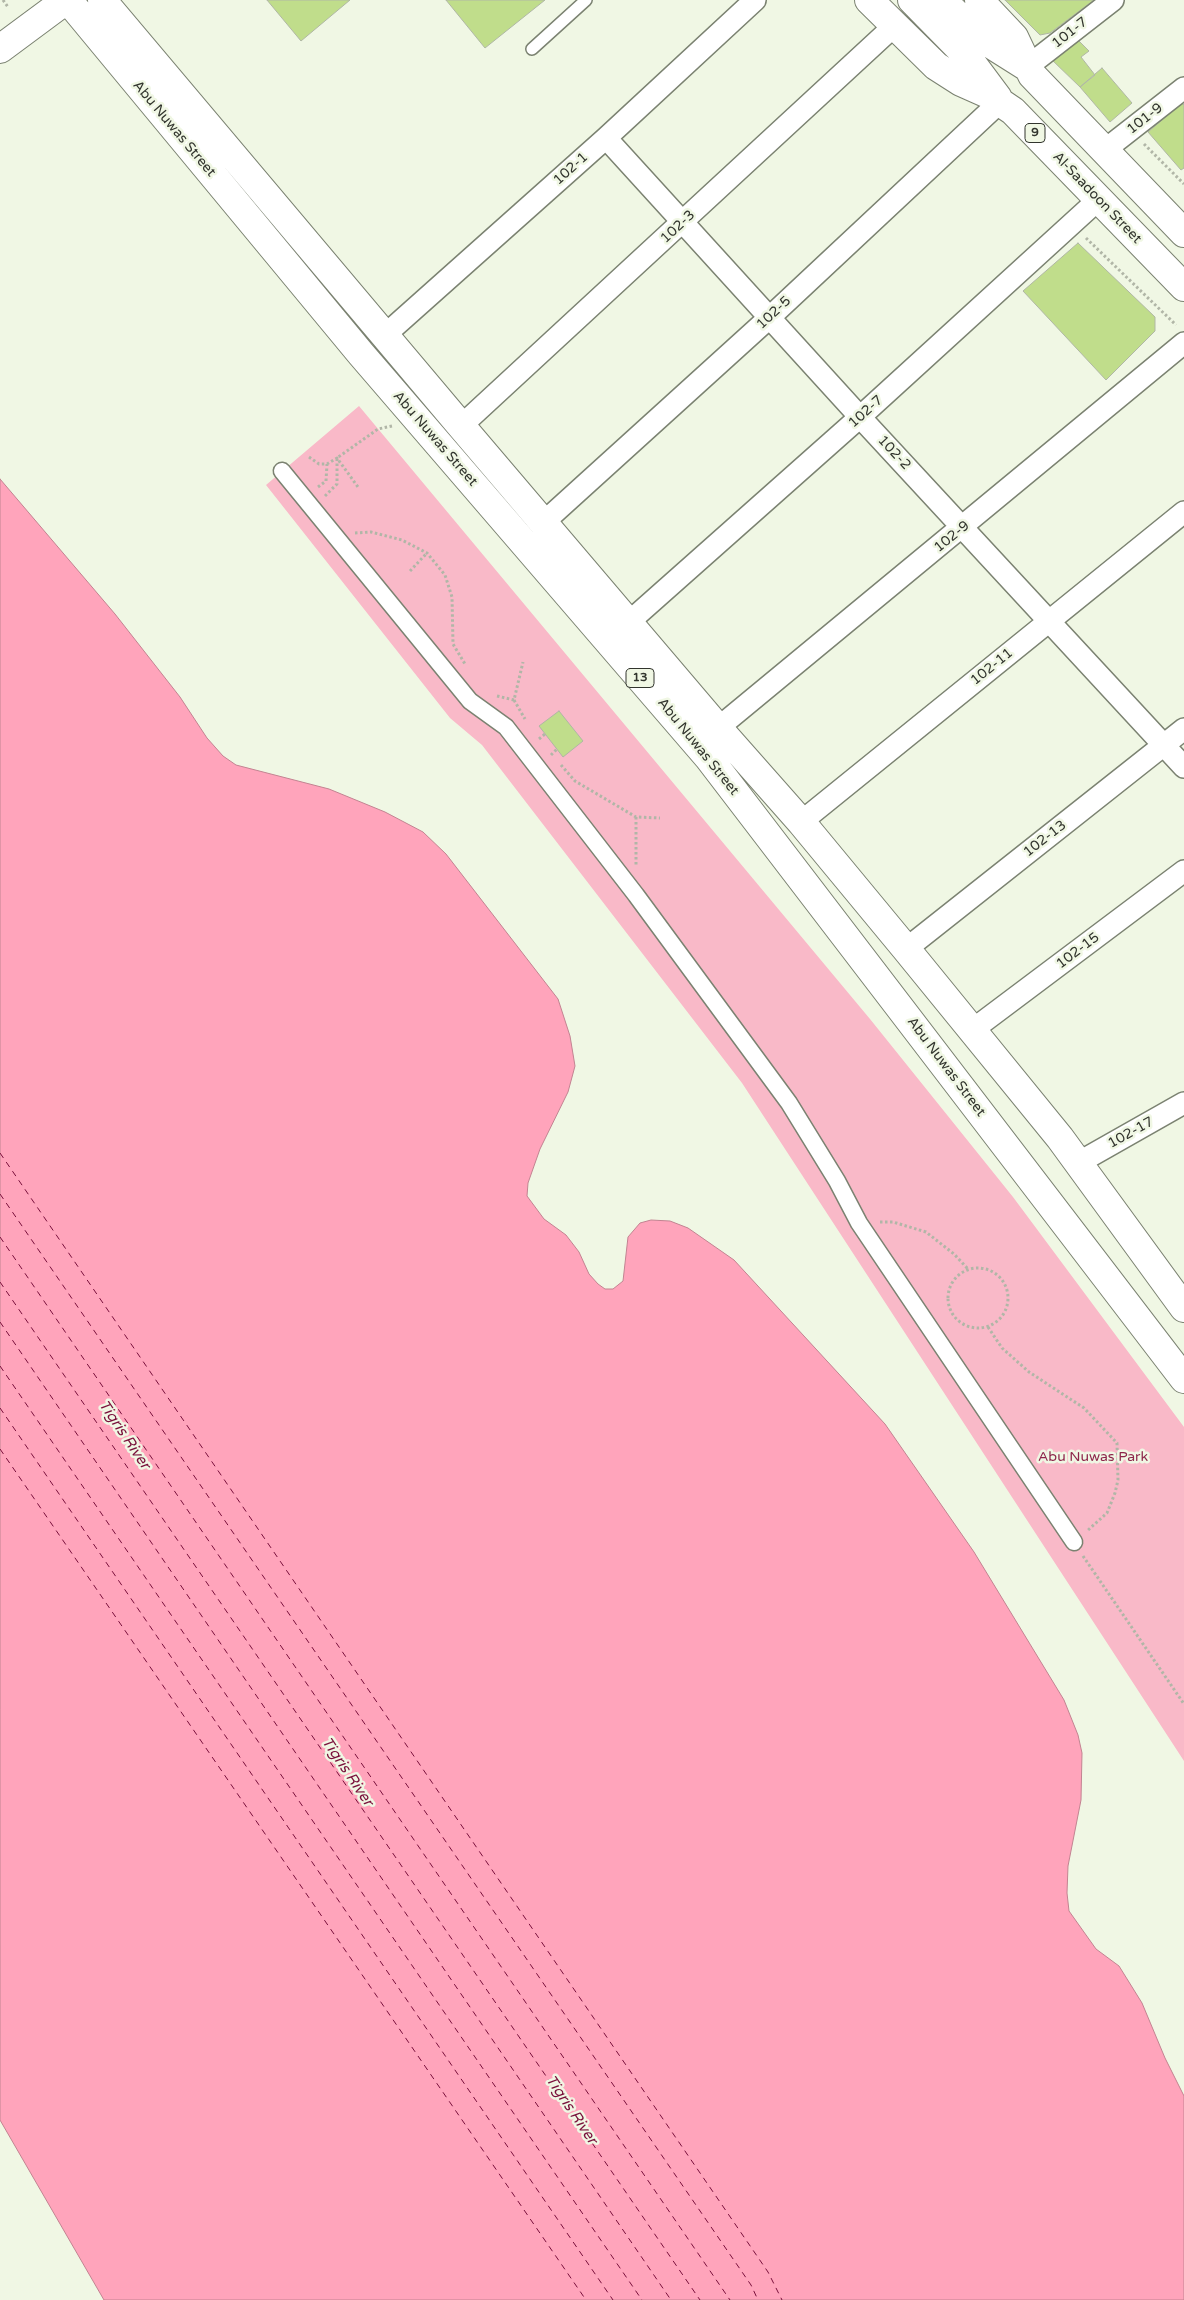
<!DOCTYPE html>
<style>
body{margin:0}
canvas{display:block;background:#f0f7e4}
</style>
<canvas width="1184" height="2300"></canvas>
<script>
const context = document.querySelector('canvas').getContext('2d');
context.lineJoin = 'round';
function fillPath(path, color) { context.fillStyle = color; context.fill(path, 'evenodd'); }
const toPath = rows => new Path2D(rows.map(r => 'M' + r).join(''));
function strokePath(path, color, width, dash) { context.strokeStyle = color; context.lineWidth = width; context.lineCap = dash ? 'butt' : 'round'; context.setLineDash(dash || []); context.stroke(path); }
function label(font, color, halo, rows, align = 'center') {
  context.font = font + ' "Varela Round",sans-serif'; context.lineWidth = 5; context.setLineDash([]); context.textBaseline = 'middle'; context.strokeStyle = halo; context.fillStyle = color; for (const [text, x, y, turn = 0] of rows) {
    context.save(); context.translate(x, y); context.rotate((+turn || 0) * Math.PI / 180); context.textAlign = isNaN(turn) ? turn : align; if (halo) context.strokeText(text, 0, 0); context.fillText(text, 0, 0); context.restore();
  }
}
const green = toPath([
 [359,406,870,1019,1013,1197,1184,1427,1184,1761,742,1083,482,745,450,718,266,485]
]);
const water = toPath([
 [0,479,115,614,180,697,207,738,223,756,236,765,329,789,385,812,423,832,446,854,558,999,570,1036,575,1066,568,1092,540,1149,528,1183,527,1196,544,1219,566,1235,579,1252,589,1274,598,1284,605,1289,613,1289,623,1281,628,1237,640,1223,651,1220,670,1221,688,1228,734,1260,885,1424,974,1552,1064,1700,1078,1735,1082,1753,1081,1800,1068,1866,1067,1893,1069,1911,1096,1949,1119,1966,1142,2003,1165,2058,1184,2096,1184,2300,104,2300,0,2120,0,479]
]);
const ferry = toPath([
 [0,1153,768,2272,782,2300],
 [0,1194,751,2285,758,2300],
 [0,1237,730,2300],
 [0,1282,700,2300],
 [0,1322,671,2300],
 [0,1366,642,2300],
 [0,1408,613,2300],
 [0,1449,586,2300]
]);
const building = toPath([
 [267,0,350,0,301,41,267,0],
 [446,0,545,0,485,48,446,0],
 [1005,0,1094,0,1050,33,1040,35,1005,0],
 [1076,38,1089,51,1081,57,1095,75,1080,87,1051,59,1076,38],
 [1102,68,1132,103,1110,122,1080,87,1102,68],
 [1182,103,1184,105,1184,168,1181,170,1148,132,1182,103],
 [1078,243,1155,317,1155,331,1106,380,1023,291,1078,243],
 [559,711,583,741,563,757,539,726,559,711]
]);
const path = toPath([
 [3,0,8,7],
 [1144,144,1184,184],
 [1086,238,1176,325],
 [309,457,319,464,327,464,337,458,358,487],
 [318,487,326,481,327,464],
 [325,496,337,484,337,458,378,429,392,426],
 [355,533,371,532,402,540,427,553,445,575,452,597,453,644,465,664],
 [410,571,427,553],
 [497,696,514,700,523,662],
 [514,700,525,719],
 [539,739,545,734],
 [551,755,557,749],
 [561,765,575,781,636,817,660,818],
 [636,817,636,866],
 [880,1222,893,1222,926,1232,954,1254,968,1269],
 '948 1298a30 30 0 1 1 60 0a30 30 0 1 1-60 0Z',
 [988,1327,1002,1348,1029,1372,1084,1408,1117,1443,1118,1480,1115,1493,1107,1513,1087,1531],
 [1083,1556,1184,1704]
]);
const service = toPath([
 [532,49,586,0]
]);
const pedestrian = toPath([
 [282,471,470,701,506,727,636,895,789,1103,837,1181,859,1223,1074,1542]
]);
const minor = toPath([
 [1027,67,1113,0],
 [606,138,860,417,1184,767],
 [1106,149,1184,88],
 [385,335,606,138,755,0],
 [461,426,894,26],
 [544,522,769,318,1001,101],
 [629,622,860,417,1099,199],
 [718,728,1184,343],
 [801,822,1184,512],
 [906,949,1184,729],
 [971,1031,1184,871],
 [1078,1163,1184,1103]
]);
const primary = toPath([
 [68,0,361,354,708,757,1184,1379],
 [102,0,461,426,718,728,801,822,906,949,1060,1138,1184,1308],
 [869,0,936,66,961,82,988,94,1013,111,1184,287],
 [912,0,966,55,998,98],
 [942,0,981,38,1027,67],
 [979,0,1014,37,1032,75,1184,233],
 [0,49,66,0]
]);
const shields = [
 [1035,133,20],
 [640,678,28]
];
const shieldNames = [
 ["9",1035,133],
 ["13",640,678]
];
const streetNames = [
 ["101-7",1070,33,-38],
 ["101-9",1145,119,-38],
 ["Abu Nuwas Street",174,129,50],
 ["102-1",571,169,-42],
 ["Al-Saadoon Street",1097,198,46],
 ["102-3",678,227,-43],
 ["102-5",774,313,-43],
 ["102-7",866,412,-42],
 ["Abu Nuwas Street",435,439,49],
 ["102-2",894,453,47],
 ["102-9",952,537,-39],
 ["102-11",992,667,-39],
 ["Abu Nuwas Street",698,747,51],
 ["102-13",1045,839,-38],
 ["102-15",1078,951,-37],
 ["Abu Nuwas Street",946,1067,53],
 ["102-17",1131,1133,-29]
];
const parkNames = [
 ["Abu Nuwas Park",1093,1457]
];
const waterNames = [
 ["Tigris River",124,1435,56],
 ["Tigris River",347,1772,56],
 ["Tigris River",571,2110,56]
];
fillPath(green, '#f9b9c8');
fillPath(water, '#ffa4bb');
strokePath(water, '#c28391', 1);
strokePath(ferry, '#79103b', 1, [6, 5]);
fillPath(building, '#c0dd8b');
strokePath(building, '#b0b7a5', 1);
strokePath(service, '#7b8271', 14);
strokePath(pedestrian, '#7b8271', 19);
strokePath(minor, '#7b8271', 24);
strokePath(primary, '#7b8271', 30);
strokePath(path, '#b1b6a7', 3, [2.5, 2.5]);
strokePath(service, '#fff', 11);
strokePath(pedestrian, '#fff', 16);
strokePath(minor, '#fff', 21);
strokePath(primary, '#fff', 28);
for (const [x, y, w] of shields) { const box = new Path2D(); box.roundRect(x - w / 2, y - 9.5, w, 19, 4); context.fillStyle = '#f0f7e4'; context.fill(box); strokePath(box, '#32352e', 1); }
label('bold 12px', '#32352e', null, shieldNames);
label('14px', '#32352e', '#f0f7e4', streetNames);
label('14px', '#8d264b', '#f0f7e4', parkNames);
label('italic 15px', '#79103b', '#f0f7e4', waterNames);
</script>
